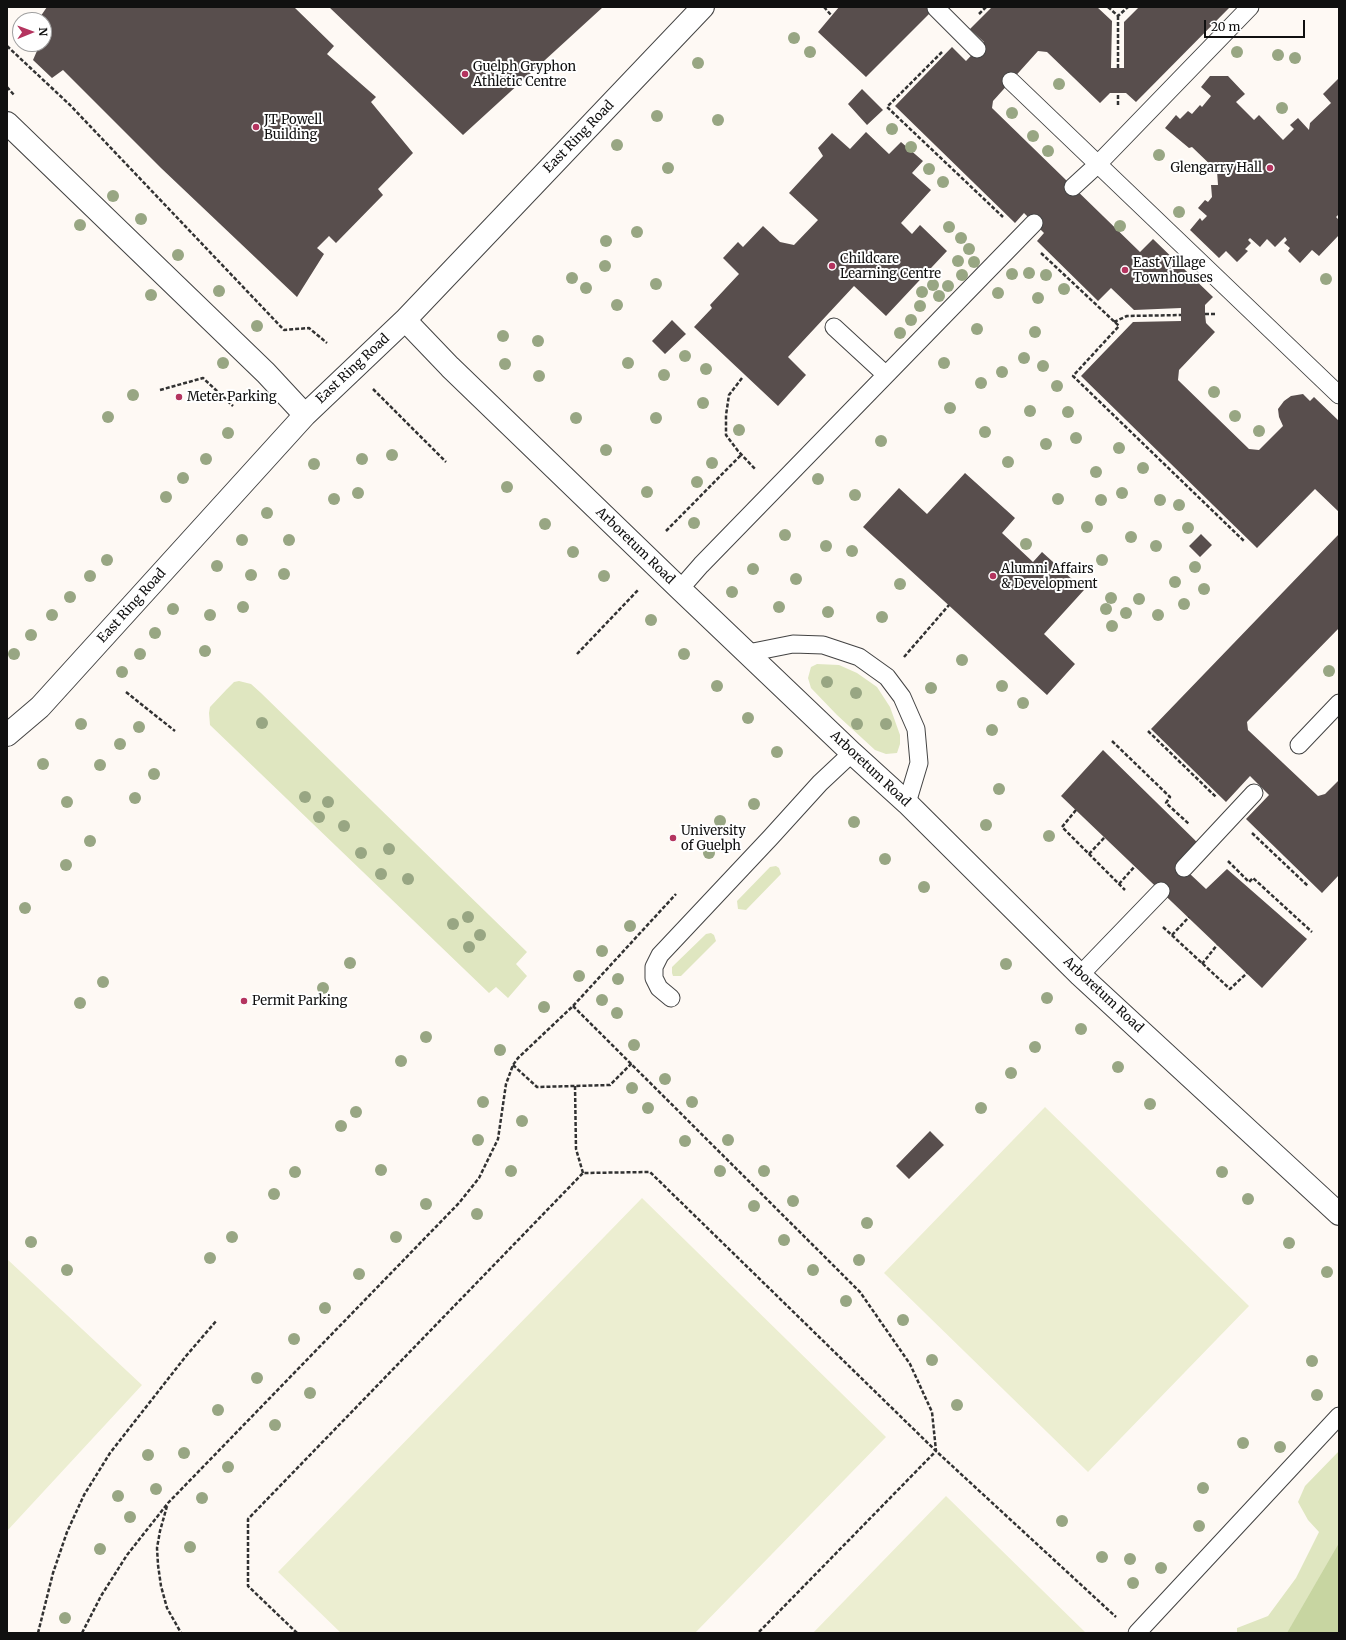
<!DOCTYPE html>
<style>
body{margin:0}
#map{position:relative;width:1346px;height:1640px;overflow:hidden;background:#fef9f4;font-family:Merriweather,serif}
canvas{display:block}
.frame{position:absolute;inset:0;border:8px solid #101010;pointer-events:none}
.north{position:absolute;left:12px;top:12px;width:40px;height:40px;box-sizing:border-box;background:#fff;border:1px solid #9f9f9f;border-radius:50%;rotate:89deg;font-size:11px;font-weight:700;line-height:16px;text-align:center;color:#101010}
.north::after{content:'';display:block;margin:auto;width:14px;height:18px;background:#b4345f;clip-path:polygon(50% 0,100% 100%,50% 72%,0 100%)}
.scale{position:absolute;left:1204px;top:20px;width:101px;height:18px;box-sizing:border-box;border:2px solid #101010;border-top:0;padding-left:5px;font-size:12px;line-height:14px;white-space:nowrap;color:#101010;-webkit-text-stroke:3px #fff;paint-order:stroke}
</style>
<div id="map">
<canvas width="1346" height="1640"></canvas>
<div class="frame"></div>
<div class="north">N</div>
<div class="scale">20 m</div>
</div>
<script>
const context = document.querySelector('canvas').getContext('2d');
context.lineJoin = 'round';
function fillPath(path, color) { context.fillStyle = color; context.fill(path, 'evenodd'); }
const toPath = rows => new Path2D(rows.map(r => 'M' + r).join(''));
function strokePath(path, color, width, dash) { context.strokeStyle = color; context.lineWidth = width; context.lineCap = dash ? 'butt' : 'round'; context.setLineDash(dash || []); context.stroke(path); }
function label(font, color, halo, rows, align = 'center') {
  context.font = font + ' Merriweather,serif'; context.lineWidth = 4; context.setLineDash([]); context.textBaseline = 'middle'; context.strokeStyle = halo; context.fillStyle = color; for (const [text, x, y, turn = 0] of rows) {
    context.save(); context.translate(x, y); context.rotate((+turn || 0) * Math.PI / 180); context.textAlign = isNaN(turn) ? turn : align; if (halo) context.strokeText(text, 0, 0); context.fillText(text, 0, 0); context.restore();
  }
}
const green = toPath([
 [817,664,839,665,857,673,877,687,890,707,900,735,900,744,897,753,886,754,875,750,837,715,811,688,808,678,811,667],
 [239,681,251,684,261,693,527,952,516,964,527,976,508,998,496,987,489,993,210,725,209,713,210,707,227,689,234,682],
 [776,866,779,868,781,874,746,910,738,909,737,901,770,867],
 [711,933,714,935,716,941,681,976,673,976,672,973,672,967,706,934],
 [1339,1451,1339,1633,1237,1633,1237,1628,1268,1616,1296,1578,1319,1532,1308,1520,1298,1502,1305,1486]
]);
const forest = toPath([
 [1339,1543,1339,1633,1287,1633]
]);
const pitch = toPath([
 [1045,1107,1249,1306,1088,1472,884,1273],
 [642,1198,886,1437,695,1633,341,1633,278,1572],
 [7,1259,142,1385,7,1531],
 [946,1496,1086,1633,813,1633]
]);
const building = toPath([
 [47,7,294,7,334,46,327,54,376,97,371,102,413,153,378,189,383,195,336,243,329,236,317,248,324,254,297,297,161,168,63,70,52,78,33,60,40,44,44,44,44,20,38,20],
 [329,7,603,7,463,135],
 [839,7,936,7,866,77,818,32],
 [992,7,1097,7,1112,21,1111,68,1124,68,1124,22,1139,7,1230,7,1136,102,1126,93,1110,93,1100,103,1047,52,1038,51,993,101,992,108,1140,252,1153,239,1213,297,1205,305,1205,314,1206,323,1215,332,1179,370,1178,380,1249,449,1259,450,1283,426,1279,417,1278,409,1284,401,1291,396,1303,394,1310,401,1314,397,1339,421,1339,512,1315,489,1257,548,1081,376,1133,322,1181,321,1181,308,1134,310,1111,288,1098,301,1037,241,1044,233,1024,213,1015,223,895,106,952,47,966,61,984,42,970,29],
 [1210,76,1228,76,1245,94,1236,102,1254,120,1259,115,1283,140,1294,129,1290,125,1298,118,1309,130,1310,123,1331,103,1323,94,1339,78,1339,214,1336,217,1339,220,1339,235,1319,256,1312,250,1300,263,1288,251,1290,248,1284,243,1287,240,1285,237,1275,247,1267,239,1260,247,1250,238,1248,240,1251,243,1245,249,1248,251,1237,262,1226,251,1219,258,1190,230,1200,218,1202,221,1207,216,1198,208,1205,200,1208,202,1212,197,1211,185,1218,185,1217,171,1192,147,1189,148,1165,128,1176,115,1180,119,1188,111,1192,114,1200,105,1202,107,1211,96,1201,87],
 [862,89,883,110,867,125,848,104],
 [866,132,889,154,901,142,923,161,912,173,931,190,901,223,912,234,920,225,947,251,886,316,854,286,788,357,806,375,778,406,694,327,712,308,710,305,739,274,723,258,738,242,743,247,763,226,780,242,794,245,818,220,789,193,823,156,818,148,832,133,850,149],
 [672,320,686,334,665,354,652,341],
 [965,473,1015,518,1002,533,1033,562,1042,552,1084,590,1044,634,1075,664,1047,695,863,527,899,488,927,514],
 [1201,534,1212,545,1200,557,1189,546],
 [1339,534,1339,628,1247,722,1248,730,1318,796,1325,794,1339,780,1339,875,1322,893,1246,819,1269,795,1250,776,1226,802,1151,729],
 [1103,750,1204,849,1189,873,1206,889,1227,869,1307,939,1262,988,1061,796],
 [930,1131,944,1145,909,1179,896,1166]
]);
const path = toPath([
 [824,7,831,15],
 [1108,7,1118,16,1128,7],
 [979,14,986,7],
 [7,46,70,105,284,330,309,328,327,343],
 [942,52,887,107,1003,217],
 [1118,68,1118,16],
 [7,87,14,95],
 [1118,105,1118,93],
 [1041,253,1119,326,1073,376,1245,542],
 [1205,314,1217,314],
 [1114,322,1127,316,1181,315],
 [742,378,729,395,726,415,726,435,738,451,756,470],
 [373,389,446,462],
 [160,390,203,378,233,406],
 [666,531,741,455],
 [577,654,639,589],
 [904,657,949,605],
 [126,692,175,731],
 [1148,731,1216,797],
 [1112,741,1170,797,1166,803,1189,824],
 [1076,810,1062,827,1125,890],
 [1252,833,1308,886],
 [1089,854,1105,837],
 [1228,861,1249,882,1253,878,1312,932],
 [1119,884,1135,866],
 [1163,927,1230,989,1247,973],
 [1172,935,1189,917],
 [1202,964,1217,945],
 [573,1006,860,1292,910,1364,932,1412,936,1451,758,1633],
 [513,1065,537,1087,610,1085,632,1063],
 [575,1086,576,1149,583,1173],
 [167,1506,160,1531,157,1548,158,1565,161,1586,167,1608,181,1633],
 [38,1633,53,1573,67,1532,84,1495,110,1453,186,1356,217,1320],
 [82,1633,101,1596,127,1555,168,1503,459,1203,479,1178,498,1139,506,1084,513,1065,518,1058,573,1006,676,894],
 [297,1633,248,1586,248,1519,583,1173,650,1172,936,1451,1116,1617]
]);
const lane = toPath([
 [936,8,977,49],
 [1011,81,1339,395],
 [1073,187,1097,165,1250,7],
 [834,327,885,374],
 [680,589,701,565,1034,223],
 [748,653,793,644,823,645,859,657,887,677,902,697,916,729,919,763,907,803],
 [1299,745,1339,703],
 [1184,868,1254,793],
 [1080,975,1161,891],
 [671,998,659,988,654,978,654,967,660,955,771,837,820,783,852,753],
 [1137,1633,1339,1416]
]);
const street = toPath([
 [7,123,266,373,305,415],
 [405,320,450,367,680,589,852,753,907,803,1080,975,1339,1214],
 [7,735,40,707,305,415,405,320,703,7]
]);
const trees = [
 [794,38],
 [810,52],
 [1237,52],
 [1278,55],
 [1295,58],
 [698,63],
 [1059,84],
 [1282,108],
 [1012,113],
 [657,116],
 [718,120],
 [892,129],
 [1033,136],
 [617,145],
 [911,147],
 [1048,151],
 [1159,155],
 [668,168],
 [929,169],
 [943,182],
 [113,196],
 [1179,212],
 [141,219],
 [80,225],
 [1120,226],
 [949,227],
 [637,232],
 [961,238],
 [606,241],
 [969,249],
 [178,255],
 [958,261],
 [974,262],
 [605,266],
 [1029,273],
 [1012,274],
 [962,275],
 [1046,275],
 [572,278],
 [1326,279],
 [656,284],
 [933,285],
 [948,286],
 [586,288],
 [1064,289],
 [219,291],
 [922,292],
 [998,293],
 [151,295],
 [939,296],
 [1038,298],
 [617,305],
 [920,306],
 [911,320],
 [257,326],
 [977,329],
 [1035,332],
 [900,333],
 [503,336],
 [538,341],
 [685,356],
 [1024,358],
 [223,363],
 [628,363],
 [944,363],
 [505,364],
 [1043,366],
 [706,369],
 [1002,372],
 [664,375],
 [539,376],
 [981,383],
 [1057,386],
 [1214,392],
 [133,395],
 [703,403],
 [950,408],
 [1030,411],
 [1068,412],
 [1235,416],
 [108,417],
 [576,418],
 [656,418],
 [739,430],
 [1259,431],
 [985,432],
 [228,433],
 [1076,438],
 [881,441],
 [1046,444],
 [1119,448],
 [606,450],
 [392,455],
 [206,459],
 [362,459],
 [1008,462],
 [712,463],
 [314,464],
 [1143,468],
 [1096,472],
 [183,478],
 [818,479],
 [697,482],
 [507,487],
 [647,492],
 [358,493],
 [1122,493],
 [855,495],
 [166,497],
 [334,499],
 [1058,499],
 [1101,500],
 [1160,500],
 [1179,505],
 [267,513],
 [694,523],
 [545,524],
 [1087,527],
 [1188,528],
 [785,535],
 [1131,537],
 [242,540],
 [289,540],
 [1026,544],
 [826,546],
 [1156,546],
 [852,551],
 [573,552],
 [107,560],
 [1102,560],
 [217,566],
 [1195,567],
 [753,569],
 [284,574],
 [251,575],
 [90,576],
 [604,576],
 [796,579],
 [1175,582],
 [900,584],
 [1204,589],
 [732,592],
 [70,597],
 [1111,598],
 [1139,599],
 [1184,604],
 [243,607],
 [779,607],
 [173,609],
 [1106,609],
 [828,612],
 [1126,613],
 [52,615],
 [210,615],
 [1158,615],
 [882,617],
 [651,620],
 [1112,626],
 [155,633],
 [31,635],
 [205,651],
 [14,654],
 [140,654],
 [684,654],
 [962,660],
 [1329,671],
 [122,672],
 [827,682],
 [717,686],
 [1002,686],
 [931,688],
 [856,693],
 [1023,703],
 [748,718],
 [262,723],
 [81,724],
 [857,724],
 [886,724],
 [139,727],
 [992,730],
 [120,744],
 [777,752],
 [43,764],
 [100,765],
 [154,774],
 [999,789],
 [305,797],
 [135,798],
 [67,802],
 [328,802],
 [754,804],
 [319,817],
 [720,821],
 [854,822],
 [986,825],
 [344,826],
 [1049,836],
 [90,841],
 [389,849],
 [361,853],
 [709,853],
 [885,859],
 [66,865],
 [381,874],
 [408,879],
 [924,887],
 [25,908],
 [468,917],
 [453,924],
 [630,926],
 [480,935],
 [469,947],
 [602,951],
 [350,963],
 [1006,964],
 [579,976],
 [618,979],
 [103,982],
 [323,988],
 [1047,998],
 [602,1000],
 [80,1003],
 [544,1007],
 [617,1013],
 [1081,1029],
 [426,1037],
 [634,1045],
 [1035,1047],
 [500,1050],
 [401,1061],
 [1118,1067],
 [1011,1073],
 [665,1079],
 [632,1088],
 [483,1102],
 [692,1102],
 [1150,1104],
 [648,1108],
 [981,1108],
 [356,1112],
 [522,1121],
 [341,1126],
 [478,1140],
 [728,1140],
 [685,1141],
 [381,1170],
 [511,1171],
 [720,1171],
 [764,1171],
 [295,1172],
 [1222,1172],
 [274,1194],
 [1248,1199],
 [793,1201],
 [426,1204],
 [754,1206],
 [477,1214],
 [867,1223],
 [232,1237],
 [396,1237],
 [784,1240],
 [31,1242],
 [1289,1243],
 [210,1258],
 [859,1260],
 [67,1270],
 [813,1270],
 [1327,1272],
 [359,1274],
 [846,1301],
 [325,1308],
 [903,1320],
 [294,1339],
 [932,1360],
 [1312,1361],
 [257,1378],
 [310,1393],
 [1317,1395],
 [957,1405],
 [218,1410],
 [275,1425],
 [1243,1443],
 [1280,1447],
 [184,1453],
 [148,1455],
 [228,1467],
 [1203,1488],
 [156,1489],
 [118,1496],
 [202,1498],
 [130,1517],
 [1062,1521],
 [1199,1526],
 [190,1547],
 [100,1549],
 [1102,1557],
 [1130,1559],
 [1161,1568],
 [1133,1583],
 [65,1618]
];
const markers = [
 [465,74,4,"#b4345f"],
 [256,127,4,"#b4345f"],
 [1270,168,4,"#b4345f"],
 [832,266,4,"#b4345f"],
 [1125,270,4,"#b4345f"],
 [179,397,4,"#b4345f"],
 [993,576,4,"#b4345f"],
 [673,838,4,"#b4345f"],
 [244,1001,4,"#b4345f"]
];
const poiNames = [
 ["Guelph Gryphon",473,67],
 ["Athletic Centre",473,82],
 ["JT Powell",264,120],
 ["Building",264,135],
 ["Glengarry Hall",1262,168,"right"],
 ["Childcare",840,259],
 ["Learning Centre",840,274],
 ["East Village",1133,263],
 ["Townhouses",1133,278],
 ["Meter Parking",187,397],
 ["Alumni Affairs",1001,569],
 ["& Development",1001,584],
 ["University",681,831],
 ["of Guelph",681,846],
 ["Permit Parking",252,1001]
];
const streetNames = [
 ["East Ring Road",579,137,-46],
 ["East Ring Road",353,369,-43],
 ["Arboretum Road",635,546,44],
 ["East Ring Road",132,606,-48],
 ["Arboretum Road",870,769,43],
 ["Arboretum Road",1103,995,43]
];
fillPath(green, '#dfe6c0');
fillPath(forest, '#c7d5a1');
fillPath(pitch, '#eceed1');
fillPath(building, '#584e4d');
strokePath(lane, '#434343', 19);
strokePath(street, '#434343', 24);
strokePath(path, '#323232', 2.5, [4, 2]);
strokePath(lane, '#fff', 17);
strokePath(street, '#fff', 22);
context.fillStyle = '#98a683';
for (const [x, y] of trees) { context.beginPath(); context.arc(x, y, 6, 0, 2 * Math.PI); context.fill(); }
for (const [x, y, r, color] of markers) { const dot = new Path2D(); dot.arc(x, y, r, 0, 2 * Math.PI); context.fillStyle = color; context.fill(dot); strokePath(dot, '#fff', 1.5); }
label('13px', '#101010', '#fff', poiNames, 'left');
label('13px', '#101010', '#fff', streetNames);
</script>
